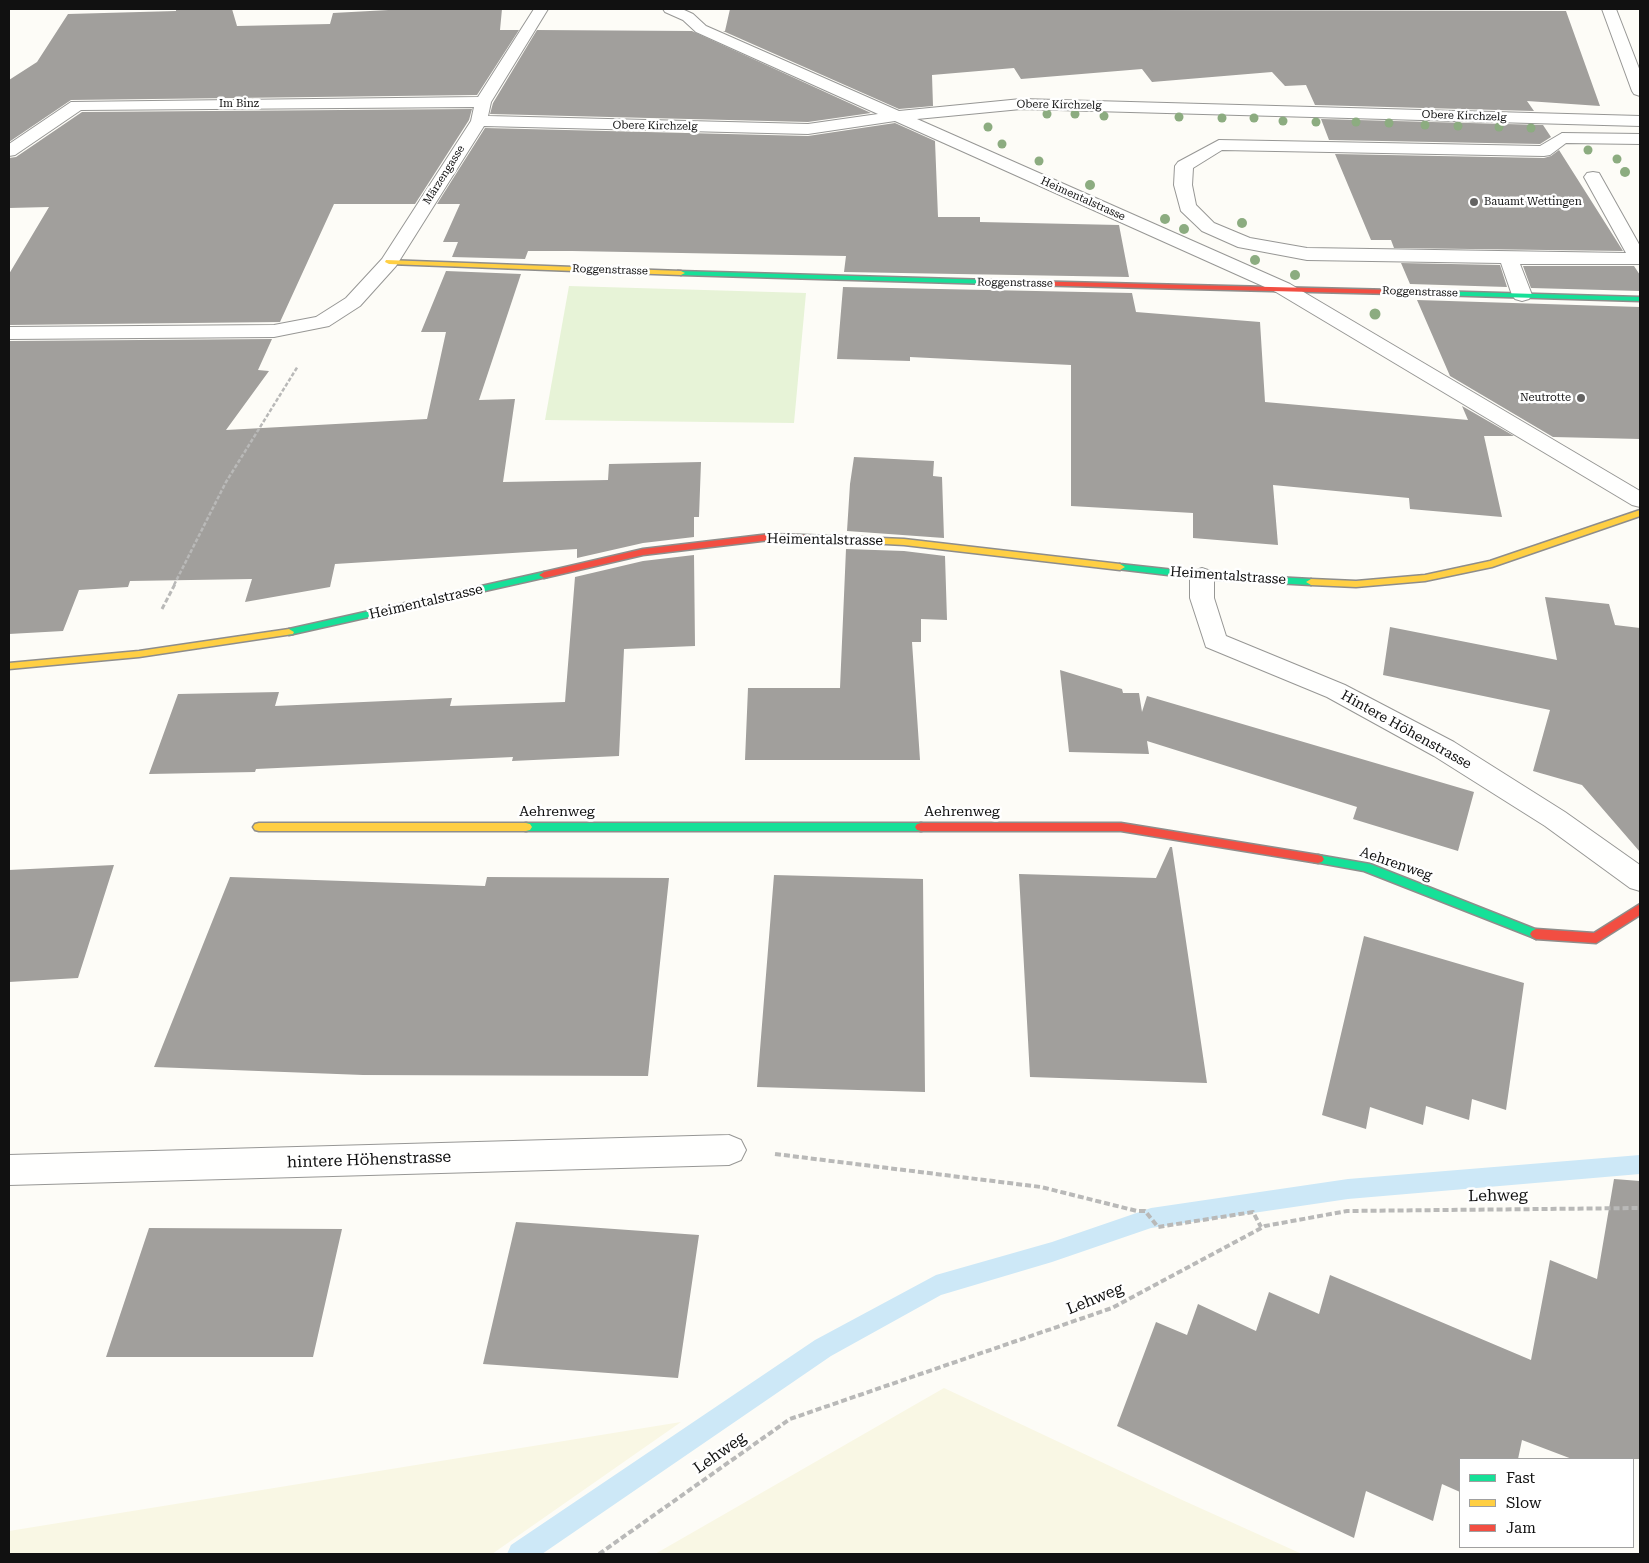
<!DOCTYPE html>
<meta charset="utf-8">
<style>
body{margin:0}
#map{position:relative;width:1649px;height:1563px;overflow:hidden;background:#fdfcf7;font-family:"Roboto Serif",serif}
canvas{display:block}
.frame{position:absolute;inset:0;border:10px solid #111;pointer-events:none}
.legend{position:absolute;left:1459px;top:1458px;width:175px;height:90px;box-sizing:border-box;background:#fff;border:1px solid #a0a0a0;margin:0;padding:6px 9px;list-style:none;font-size:15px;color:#111}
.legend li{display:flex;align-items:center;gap:10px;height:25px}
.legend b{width:25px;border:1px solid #a0a0a0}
</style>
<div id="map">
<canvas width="1649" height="1563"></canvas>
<div class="frame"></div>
<ul class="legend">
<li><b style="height:6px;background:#16e098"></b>Fast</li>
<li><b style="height:6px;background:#ffcf43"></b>Slow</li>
<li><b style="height:6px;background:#f24e42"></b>Jam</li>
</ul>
</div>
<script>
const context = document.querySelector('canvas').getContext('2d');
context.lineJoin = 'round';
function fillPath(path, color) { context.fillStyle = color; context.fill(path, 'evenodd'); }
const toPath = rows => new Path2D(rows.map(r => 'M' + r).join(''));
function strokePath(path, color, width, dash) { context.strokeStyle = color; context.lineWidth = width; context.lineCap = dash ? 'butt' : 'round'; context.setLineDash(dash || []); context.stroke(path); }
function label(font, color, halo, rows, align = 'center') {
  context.font = font + ' "Roboto Serif",serif'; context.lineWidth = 5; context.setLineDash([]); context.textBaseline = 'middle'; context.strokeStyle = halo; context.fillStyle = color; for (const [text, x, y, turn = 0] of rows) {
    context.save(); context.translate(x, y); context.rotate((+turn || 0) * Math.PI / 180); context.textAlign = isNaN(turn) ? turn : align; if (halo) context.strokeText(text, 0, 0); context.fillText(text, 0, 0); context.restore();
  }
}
const farmland = toPath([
 [944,1388,1180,1499,1302,1554,655,1554],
 [681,1422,492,1554,9,1554,9,1531]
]);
const green = toPath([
 [569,286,806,293,794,423,545,420]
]);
const stream = toPath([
 [1640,1155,1640,1174,1348,1199,1151,1228,1052,1262,941,1295,831,1356,542,1554,507,1554,511,1545,815,1340,936,1275,1052,1242,1151,1208,1348,1179,1640,1155]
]);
const building = toPath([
 [176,9,232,9,237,26,330,24,333,13,407,9,502,9,500,30,519,30,477,95,71,100,9,142,9,80,37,62,68,14,176,11],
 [730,9,1566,11,1600,106,1527,101,1534,111,1315,105,1306,85,1285,86,1272,72,1152,82,1142,69,1021,79,1014,68,932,75,933,106,899,109,723,31,725,31],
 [537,30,692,31,871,113,808,122,490,114,493,103],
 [472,109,469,120,415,204,334,204,280,322,9,325,9,274,49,207,9,208,9,158,16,157,82,112],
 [1321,119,1543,125,1551,137,1540,144,1329,140],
 [895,123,935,141,938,217,980,217,980,222,1119,225,1129,277,844,272,846,256,572,251,528,251,525,259,452,257,458,242,443,242,460,204,437,204,485,128,808,136],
 [1559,150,1623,251,1394,248,1391,240,1371,240,1335,154,1544,158,1551,156],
 [1401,263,1500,265,1507,287,1410,284],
 [1523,266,1634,266,1640,275,1640,291,1531,288],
 [446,271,521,274,479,400,515,399,503,482,608,480,609,464,701,462,699,517,694,517,694,537,643,543,577,558,577,549,335,564,330,587,245,602,252,579,130,581,128,587,79,590,63,631,9,634,9,341,272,339,258,370,269,371,226,430,427,419,446,332,421,332],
 [843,287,1132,293,1136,312,1260,322,1265,402,1468,420,1462,406,1514,436,1484,436,1502,517,1410,509,1409,498,1273,485,1278,545,1193,538,1193,513,1071,506,1071,365,910,357,910,361,837,359],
 [1417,300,1640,307,1640,439,1553,437,1450,376],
 [854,457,934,461,933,476,942,477,944,538,847,531,850,484],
 [846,549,904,551,945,556,947,620,921,619,921,642,912,642,920,760,745,760,748,688,840,688],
 [694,555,695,646,624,649,619,756,512,761,513,757,256,769,255,772,149,774,178,694,279,692,275,706,452,698,450,706,565,702,575,577,643,561],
 [1545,597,1609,604,1615,625,1640,628,1640,852,1582,785,1533,771,1550,710,1383,675,1390,627,1557,660],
 [1060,670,1122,689,1123,693,1139,693,1142,712,1147,696,1474,792,1458,851,1353,819,1357,807,1147,741,1149,754,1069,752],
 [1170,847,1172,847,1207,1083,1030,1077,1019,874,1156,878],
 [114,865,78,978,9,982,9,870],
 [774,875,923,879,925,1092,757,1087],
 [230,877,485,886,487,877,669,878,648,1076,363,1075,154,1067],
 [1364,936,1524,983,1506,1110,1472,1099,1469,1120,1426,1106,1423,1125,1370,1107,1366,1129,1322,1115],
 [1614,1179,1640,1181,1640,1459,1572,1459,1522,1440,1518,1459,1460,1459,1460,1492,1442,1484,1433,1521,1366,1491,1354,1538,1117,1426,1156,1322,1187,1335,1198,1304,1256,1331,1269,1292,1319,1314,1330,1275,1531,1360,1550,1260,1597,1279],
 [516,1222,699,1235,678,1378,483,1364],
 [149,1228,342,1229,313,1357,106,1357]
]);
const pathFar2 = toPath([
 [174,585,226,482,298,366]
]);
const pathFar1 = toPath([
 [162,609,175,584]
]);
const path = toPath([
 [775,1154,1041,1187,1137,1211,1145,1211,1158,1227,1253,1212,1261,1227],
 [599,1554,790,1419,1112,1308,1265,1226,1347,1211,1640,1208]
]);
const lane = toPath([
 [1562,133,1640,134,1640,144,1566,143,1550,155,1544,156,1222,150,1193,168,1192,185,1196,205,1214,223,1250,238,1307,248,1626,253,1584,177,1587,173,1593,172,1599,173,1640,246,1640,264,1520,264,1532,295,1529,299,1522,301,1515,299,1512,295,1501,263,1307,260,1238,247,1202,231,1181,211,1174,185,1175,166,1178,162,1219,140,1540,146,1562,133]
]);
const street = toPath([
 [534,9,548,9,491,102,488,116,808,124,878,114,696,32,683,20,665,12,663,9,682,9,693,14,706,26,899,111,1021,99,1640,116,1640,126,1021,109,917,119,1290,284,1640,491,1640,507,1632,505,1276,292,895,121,808,134,484,126,396,266,360,306,329,326,274,337,9,339,9,327,274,325,316,317,346,298,382,259,471,121,474,107,81,110,15,155,9,156,9,144,71,102,478,97,534,9],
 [1602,9,1616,9,1640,71,1640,96,1634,94,1632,91,1602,9],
 [1202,568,1211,571,1214,576,1214,598,1226,636,1345,685,1454,742,1565,812,1640,865,1640,891,1630,888,1545,826,1434,756,1327,697,1206,647,1190,598,1190,576,1193,571,1202,568],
 [729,1135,741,1140,746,1150,741,1160,729,1165,9,1185,9,1155,729,1135]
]);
const fast = toPath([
 [678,271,1026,281,1030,283,1026,285,681,275,677,273,678,271],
 [1432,291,1640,297,1640,301,1435,295,1431,293,1432,291],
 [1120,564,1202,573,1311,579,1316,582,1311,585,1202,579,1117,569,1115,567,1117,565,1120,564],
 [544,572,549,575,547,577,289,635,284,632,289,629,544,572],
 [526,823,921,823,925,824,927,827,925,830,921,831,526,831,522,830,520,827,522,824,526,823],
 [1318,855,1370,864,1540,931,1542,934,1540,937,1536,939,1532,937,1364,871,1314,862,1312,859,1314,856,1318,855]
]);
const slow = toPath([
 [386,260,681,271,685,273,681,275,389,264,385,262,386,260],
 [1640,510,1640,516,1492,567,1425,581,1356,587,1311,585,1306,582,1311,579,1356,581,1425,575,1490,561,1640,510],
 [833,536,904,539,1120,564,1125,567,1120,570,904,545,830,541,830,537,833,536],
 [289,629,294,632,293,634,139,657,9,669,9,663,139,651,289,629],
 [259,823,526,823,530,824,532,827,530,830,526,831,259,831,255,830,253,827,255,824,259,823]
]);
const jam = toPath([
 [1023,281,1435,291,1439,293,1435,295,1026,285,1022,283,1023,281],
 [770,534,833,536,838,539,833,542,770,540,643,555,544,578,539,575,544,572,643,549,770,534],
 [921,823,1121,823,1318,855,1322,856,1324,859,1322,862,1318,863,1121,831,921,831,917,830,915,827,917,824,921,823],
 [1640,904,1640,915,1596,943,1536,939,1532,937,1530,934,1532,931,1536,929,1594,933,1640,904]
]);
const trees = [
 [1047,114,4.5],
 [1075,114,4.5],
 [1104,116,4.5],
 [1179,117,4.5],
 [1222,118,4.5],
 [1254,118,4.5],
 [1283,121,4.5],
 [1316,122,4.5],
 [1356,122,4.5],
 [1389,123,4.5],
 [1425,125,4.5],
 [1458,126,4.5],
 [988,127,4.5],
 [1499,127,4.5],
 [1531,128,4.5],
 [1002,144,4.5],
 [1588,150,4.5],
 [1617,159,4.5],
 [1039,161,4.5],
 [1625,172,5],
 [1090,185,5],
 [1165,219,5],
 [1242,223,5],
 [1184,229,5],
 [1255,260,5],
 [1295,275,5],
 [1375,314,5.5]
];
const markers = [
 [1474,202,5,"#646362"],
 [1581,398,5,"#646362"]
];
const farStreetnames = [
 ["Im Binz",239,104],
 ["Obere Kirchzelg",1059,105,1],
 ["Obere Kirchzelg",1464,116,2],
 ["Obere Kirchzelg",655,126,1],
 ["Märzengasse",444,175,-58],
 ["Heimentalstrasse",1083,199,24],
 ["Roggenstrasse",610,270,2],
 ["Roggenstrasse",1015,283,1],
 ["Roggenstrasse",1420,292,2]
];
const farPoinames = [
 ["Bauamt Wettingen",1484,202],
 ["Neutrotte",1571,398,"right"]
];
const streetNames = [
 ["Heimentalstrasse",825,540,1],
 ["Heimentalstrasse",1228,576,4],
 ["Heimentalstrasse",426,602,-13],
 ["Hintere Höhenstrasse",1406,730,29],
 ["Aehrenweg",557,812],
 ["Aehrenweg",962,812],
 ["Aehrenweg",1396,864,19]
];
const nearStreetnames = [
 ["hintere Höhenstrasse",369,1160,-2],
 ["Lehweg",1498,1196,-1],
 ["Lehweg",1095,1299,-22],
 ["Lehweg",720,1453,-35]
];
fillPath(farmland, '#f9f7e4');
fillPath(green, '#e7f3d7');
fillPath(stream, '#cde8f7');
fillPath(building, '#a19f9c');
strokePath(lane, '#979795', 2);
strokePath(street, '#979795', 2);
strokePath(fast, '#8e8d8b', 3);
strokePath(slow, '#8e8d8b', 3);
strokePath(jam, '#8e8d8b', 3);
strokePath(pathFar2, '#b9b9b8', 2.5, [4, 2]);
strokePath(pathFar1, '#b9b9b8', 3, [5, 2.5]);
strokePath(path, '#b9b9b8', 4, [6, 3]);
fillPath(lane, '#fffffe');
fillPath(street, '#fffffe');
fillPath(fast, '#16e098');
fillPath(slow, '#ffcf43');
fillPath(jam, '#f24e42');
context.fillStyle = '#8cac80';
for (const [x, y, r] of trees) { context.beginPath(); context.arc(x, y, r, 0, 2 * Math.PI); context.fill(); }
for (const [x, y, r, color] of markers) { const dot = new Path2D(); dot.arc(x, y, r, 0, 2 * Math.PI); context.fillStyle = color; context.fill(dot); strokePath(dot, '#fff', 2); }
label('11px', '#111', '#fff', farStreetnames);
label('11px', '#111', '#fff', farPoinames, 'left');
label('14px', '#111', '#fff', streetNames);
label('16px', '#111', '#fff', nearStreetnames);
</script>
